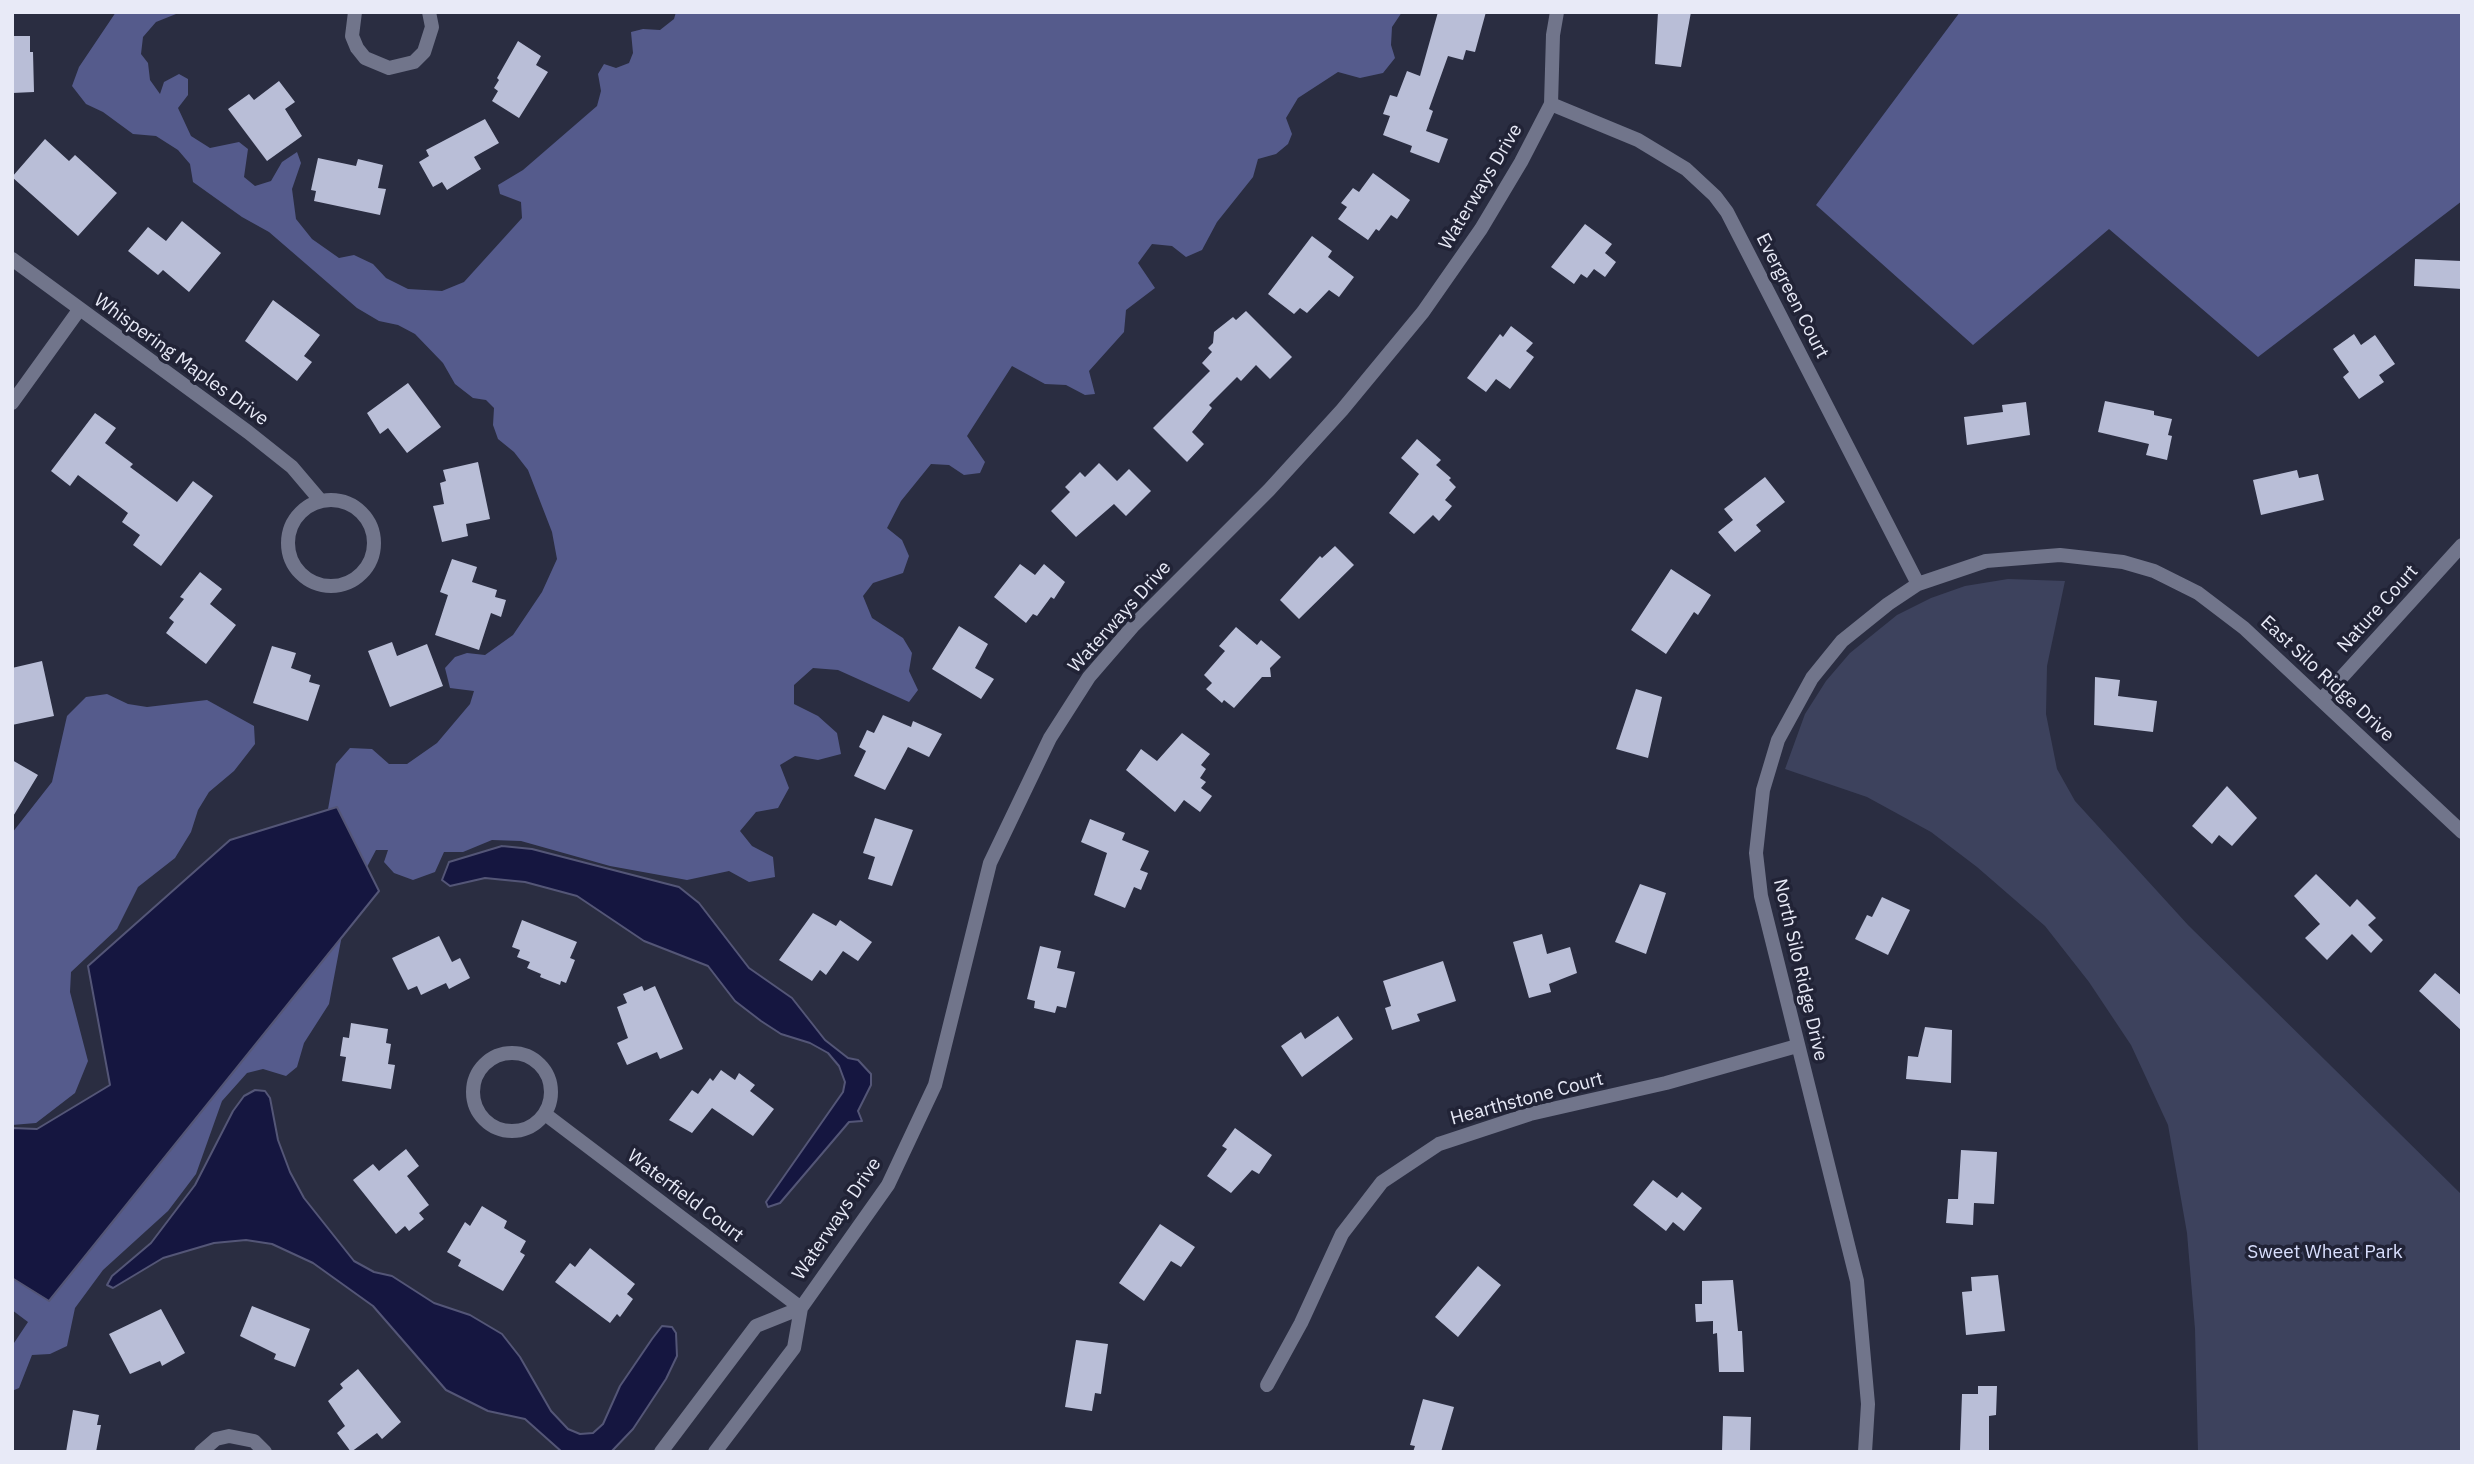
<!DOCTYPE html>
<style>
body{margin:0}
#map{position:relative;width:2474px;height:1464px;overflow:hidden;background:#2a2d41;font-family:"IBM Plex Sans",sans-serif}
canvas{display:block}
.frame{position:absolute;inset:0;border:14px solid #e8eaf7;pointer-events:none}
</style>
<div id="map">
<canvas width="2474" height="1464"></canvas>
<div class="frame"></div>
</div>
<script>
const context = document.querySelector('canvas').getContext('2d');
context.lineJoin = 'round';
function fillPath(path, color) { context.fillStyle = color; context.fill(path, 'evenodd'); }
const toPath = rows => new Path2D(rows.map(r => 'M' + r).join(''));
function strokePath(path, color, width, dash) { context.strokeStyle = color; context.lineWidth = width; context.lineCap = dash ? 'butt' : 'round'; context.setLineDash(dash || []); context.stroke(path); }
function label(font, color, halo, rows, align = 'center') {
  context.font = font + ' "IBM Plex Sans",sans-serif'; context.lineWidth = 7; context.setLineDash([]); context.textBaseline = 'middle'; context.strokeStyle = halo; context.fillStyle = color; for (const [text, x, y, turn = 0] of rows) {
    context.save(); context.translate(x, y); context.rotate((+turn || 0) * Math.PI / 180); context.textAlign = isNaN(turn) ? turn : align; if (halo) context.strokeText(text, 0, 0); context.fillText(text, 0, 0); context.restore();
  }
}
const green = toPath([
 [2008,579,2065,581,2047,666,2046,714,2057,769,2075,801,2188,925,2462,1195,2462,1452,2198,1452,2195,1329,2187,1233,2168,1125,2131,1045,2089,982,2045,926,1977,867,1931,832,1867,797,1785,769,1805,714,1826,681,1850,653,1897,615,1931,598,1965,586]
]);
const forest = toPath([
 [116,12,181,12,156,22,143,37,141,54,148,63,150,80,160,94,164,82,179,74,188,79,188,95,178,108,191,136,210,148,239,142,248,149,244,177,255,186,271,181,282,162,297,152,301,163,292,189,296,219,312,239,339,258,354,255,373,264,386,278,408,289,442,291,464,282,522,218,521,202,500,194,498,185,523,170,597,106,601,91,598,74,604,64,616,68,629,63,633,53,631,32,643,29,660,30,674,19,676,12,1402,12,1392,27,1391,45,1395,58,1383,73,1360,78,1338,72,1298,98,1286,118,1292,134,1288,144,1276,154,1258,159,1253,177,1217,222,1202,250,1186,257,1172,246,1152,244,1138,263,1155,288,1126,310,1124,332,1089,371,1095,394,1085,395,1066,385,1045,384,1012,366,967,436,985,462,980,473,964,475,949,465,931,464,901,501,887,528,902,540,909,556,903,573,873,583,863,596,872,618,903,638,912,653,909,671,918,690,909,702,838,670,813,668,794,685,794,704,818,716,837,733,841,754,818,760,795,756,780,765,789,788,778,808,756,812,740,831,752,846,773,857,775,877,749,882,729,871,687,880,610,866,521,841,492,840,463,852,444,852,435,872,413,880,394,873,384,862,388,850,376,850,360,880,345,919,329,1004,304,1043,297,1067,286,1076,263,1069,247,1073,222,1101,196,1174,168,1211,103,1270,75,1308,67,1346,50,1354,32,1355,19,1388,12,1391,12,1346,28,1322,12,1310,12,1260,325,826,336,764,350,748,372,749,389,764,407,764,437,743,470,704,474,691,450,688,445,668,455,657,467,653,485,655,513,635,542,592,557,559,552,532,528,470,514,452,498,439,493,425,494,408,486,400,473,398,455,384,443,363,415,334,398,325,379,321,357,308,269,232,242,217,193,182,190,164,178,150,156,136,133,134,103,112,86,104,72,86,79,67],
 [1960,12,2462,12,2462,201,2258,357,2109,229,1973,345,1816,205],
 [107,694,128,704,147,707,207,700,254,726,255,744,234,771,209,792,198,810,191,832,175,858,138,887,117,929,71,972,70,992,88,1061,75,1093,36,1123,12,1125,12,833,52,782,67,716,86,697]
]);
const water = toPath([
 [337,807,379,891,49,1301,12,1278,12,1128,37,1129,110,1085,88,966,230,840,337,807],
 [502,846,532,849,679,887,699,903,749,968,792,998,825,1040,848,1058,858,1060,871,1074,871,1085,858,1111,862,1121,849,1122,780,1203,768,1207,766,1202,843,1092,845,1082,839,1066,828,1053,810,1043,781,1034,761,1021,735,1001,708,966,644,941,577,896,525,882,485,878,450,886,442,880,449,862,502,846],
 [255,1090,265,1091,270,1098,278,1140,290,1172,304,1198,354,1261,374,1272,392,1276,434,1303,470,1315,502,1334,520,1357,551,1411,568,1429,580,1434,593,1433,603,1424,620,1386,652,1339,662,1326,672,1327,676,1333,677,1356,666,1379,633,1429,611,1452,562,1452,525,1419,488,1411,446,1390,373,1306,313,1263,272,1244,246,1240,214,1243,163,1258,113,1288,107,1285,112,1276,151,1243,195,1185,233,1111,244,1096,255,1090]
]);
const building = toPath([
 [1438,12,1486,12,1475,52,1466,50,1463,60,1448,56,1429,109,1433,111,1426,131,1448,139,1439,163,1410,152,1412,146,1383,135,1390,116,1383,114,1390,95,1397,97,1407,71,1420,76],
 [1658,12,1691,12,1681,67,1655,64],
 [12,36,30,36,30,52,33,52,34,92,12,93],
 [518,41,541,56,536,65,548,72,519,118,492,101,498,91,494,88,499,80,497,78],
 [279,81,295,102,285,109,302,136,267,161,228,109,249,94,254,100],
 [485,119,499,143,474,157,481,169,447,190,442,182,433,187,419,162,429,156,426,150],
 [45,139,69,161,75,155,117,193,78,236,12,177],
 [318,158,356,166,358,159,383,165,378,188,386,189,380,215,314,201,316,191,311,190],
 [1373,173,1410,200,1397,219,1391,215,1379,231,1376,229,1368,240,1338,219,1347,207,1341,203,1353,188,1359,192],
 [182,221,221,253,189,292,163,270,158,275,128,251,148,227,166,241],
 [1585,224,1612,244,1605,253,1616,262,1605,277,1594,269,1587,278,1581,274,1574,284,1551,267],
 [1312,236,1332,251,1328,257,1354,277,1339,297,1329,290,1307,313,1300,308,1294,314,1268,294],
 [2415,259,2462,261,2462,289,2414,286],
 [273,300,320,335,304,356,312,362,297,381,245,341],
 [1246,311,1292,357,1270,379,1256,365,1241,381,1237,377,1209,405,1212,408,1192,432,1204,444,1187,462,1153,428,1210,371,1202,363,1212,352,1208,348,1213,343,1214,332,1233,317,1236,320],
 [1511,326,1533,343,1526,351,1534,357,1510,389,1496,379,1486,392,1467,378,1500,334,1503,337],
 [2354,334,2361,345,2375,335,2395,364,2379,375,2384,382,2359,399,2343,377,2349,372,2333,349],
 [408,383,441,427,407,453,388,428,380,434,367,413],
 [2105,401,2154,411,2154,415,2172,419,2168,435,2172,436,2167,460,2146,455,2149,444,2098,432],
 [2026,402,2030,435,1967,445,1964,417,2003,412,2002,405],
 [95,413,116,428,105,443,133,464,130,467,177,502,193,481,213,496,161,566,133,545,140,535,122,522,128,513,78,475,70,486,51,471],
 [1417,439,1441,460,1436,465,1451,478,1449,480,1456,487,1445,500,1452,506,1439,521,1433,515,1414,534,1389,513,1419,474,1401,458],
 [478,462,490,519,466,524,468,536,442,542,433,506,444,504,440,483,446,481,443,470],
 [1099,463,1117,481,1129,469,1151,491,1126,516,1114,504,1076,537,1051,511,1070,492,1065,487,1080,472,1085,477],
 [2297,470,2299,478,2318,474,2324,500,2261,515,2253,480],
 [1765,477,1785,502,1756,525,1761,531,1735,552,1718,532,1733,520,1724,509],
 [1335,546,1354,565,1299,619,1280,600,1320,556,1322,558],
 [452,559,477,567,472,582,497,590,495,597,506,600,501,617,491,613,479,650,435,635,448,595,440,592],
 [1020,564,1035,575,1044,564,1065,582,1054,599,1051,597,1037,616,1033,614,1026,623,994,597],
 [1671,569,1711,595,1698,615,1694,612,1666,654,1631,630],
 [200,572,222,589,210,604,236,625,206,664,166,633,174,622,169,618,184,599,180,597],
 [959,626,988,644,975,668,994,679,981,699,932,669],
 [1236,627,1257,645,1261,640,1281,657,1270,668,1271,677,1262,677,1234,708,1224,700,1222,703,1206,689,1212,683,1204,675,1225,651,1219,646],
 [392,642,397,656,427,644,443,686,390,707,368,651],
 [272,646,296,653,291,668,311,675,309,682,320,685,308,721,253,703],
 [42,661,54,716,12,725,12,668],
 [2095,677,2120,680,2118,696,2157,701,2153,732,2094,725],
 [1636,689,1662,697,1648,758,1616,749],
 [883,715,911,727,913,721,942,734,929,757,908,747,885,790,854,776,866,751,859,747,867,730,874,733],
 [1182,733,1210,754,1201,765,1206,769,1200,778,1206,782,1201,788,1212,796,1200,812,1184,800,1175,812,1126,770,1141,749,1157,761],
 [12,760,38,775,12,818],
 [2227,786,2257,818,2232,846,2219,835,2212,844,2192,826],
 [875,818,913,830,892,886,868,879,875,857,863,853],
 [1090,819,1125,833,1122,840,1149,851,1140,870,1148,873,1141,890,1134,887,1125,908,1094,895,1107,853,1081,842],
 [2316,874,2350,907,2357,899,2376,918,2368,925,2383,940,2371,953,2352,934,2327,960,2305,938,2320,924,2294,896],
 [1640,884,1666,893,1646,954,1615,942],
 [1882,897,1910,910,1888,955,1855,939,1867,915,1872,917],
 [813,913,836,926,840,920,872,942,858,961,843,951,826,975,820,970,812,981,779,960],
 [522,920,577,942,570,958,575,960,566,983,561,981,560,985,540,977,541,974,527,968,530,962,517,957,520,950,512,947],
 [1542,934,1547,954,1570,947,1577,973,1549,984,1551,992,1529,998,1513,942],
 [439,936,452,962,460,958,470,978,449,989,446,983,421,995,417,986,408,990,392,958],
 [1040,946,1061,951,1057,968,1075,972,1066,1008,1057,1006,1055,1013,1034,1008,1035,1001,1027,999],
 [1443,961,1456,1001,1417,1014,1420,1021,1392,1030,1385,1008,1391,1006,1383,981],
 [2435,973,2462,996,2462,1031,2419,991],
 [642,986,644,991,655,986,683,1049,660,1059,657,1052,627,1065,617,1043,628,1038,617,1007,627,1003,623,994],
 [1338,1016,1353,1039,1302,1077,1281,1046,1301,1032,1305,1039],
 [351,1023,388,1029,386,1043,391,1044,388,1064,395,1065,391,1089,342,1081,346,1057,340,1056,343,1037,349,1038],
 [1925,1027,1952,1030,1951,1083,1906,1079,1908,1056,1918,1057],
 [721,1070,735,1080,739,1073,755,1085,750,1091,774,1109,753,1136,712,1108,692,1133,669,1120,692,1090,698,1094,710,1078,713,1081],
 [1235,1128,1272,1155,1259,1174,1252,1170,1231,1193,1207,1176,1227,1149,1222,1146],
 [406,1149,419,1166,407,1176,429,1205,419,1213,424,1219,409,1231,405,1226,396,1234,353,1180,373,1164,379,1171],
 [1961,1150,1997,1152,1994,1204,1974,1203,1973,1225,1946,1223,1948,1199,1958,1199],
 [1653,1180,1677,1198,1682,1192,1702,1208,1684,1231,1673,1222,1666,1231,1633,1205],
 [482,1206,507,1221,504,1228,526,1241,520,1252,525,1255,503,1291,458,1266,461,1260,447,1252,465,1222,470,1226],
 [1160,1224,1195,1247,1181,1267,1171,1261,1144,1301,1119,1283],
 [590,1248,635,1284,627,1294,633,1299,620,1317,617,1314,610,1323,555,1282,570,1263,575,1267],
 [1478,1266,1501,1285,1458,1337,1435,1317],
 [1998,1275,2005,1331,1966,1335,1962,1292,1972,1291,1971,1277],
 [1733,1280,1738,1331,1742,1331,1744,1372,1719,1372,1717,1333,1713,1334,1713,1321,1696,1322,1695,1304,1702,1304,1702,1281],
 [252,1306,310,1329,295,1367,274,1359,276,1354,240,1336],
 [161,1309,185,1353,162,1366,160,1361,130,1374,109,1334],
 [1076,1340,1108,1344,1101,1394,1095,1393,1092,1411,1065,1407],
 [358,1369,401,1422,382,1439,377,1433,351,1452,337,1433,345,1426,328,1401,343,1388,340,1384],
 [1978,1386,1997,1386,1996,1415,1989,1416,1989,1451,1960,1451,1962,1394,1978,1394],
 [1423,1399,1454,1407,1441,1452,1413,1452,1415,1446,1410,1445],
 [73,1410,99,1415,97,1425,101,1425,96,1452,66,1452],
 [1723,1416,1751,1417,1750,1452,1722,1452]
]);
const minor = toPath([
 [355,12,352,36,357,48,365,58,389,68,414,62,424,52,432,27,429,12],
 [1551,104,1638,140,1686,169,1715,196,1727,212,1918,584],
 [12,259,248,432,292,467,320,500],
 [12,403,79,310],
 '288 543a43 43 0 1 1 86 0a43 43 0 1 1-86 0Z',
 [2322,699,2462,545],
 '473 1092a39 39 0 1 1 78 0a39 39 0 1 1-78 0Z',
 [545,1114,801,1308],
 [1267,1385,1301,1323,1342,1234,1382,1182,1439,1144,1530,1114,1666,1083,1797,1046],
 [201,1452,216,1439,229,1436,254,1441,265,1452],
 [661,1452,756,1326,801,1308],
 [715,1452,794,1348,801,1308,888,1185,935,1085,990,863,1050,738,1089,677,1134,625,1269,490,1342,410,1423,312,1481,229,1521,162,1551,104,1553,35,1557,12],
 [1865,1452,1868,1404,1857,1281,1761,896,1756,853,1763,790,1778,740,1812,678,1842,641,1888,604,1918,584,1986,561,2060,555,2123,562,2154,571,2198,593,2244,628,2462,832]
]);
const streetNames = [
 ["Waterways Drive",1481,187,-59],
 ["Evergreen Court",1792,296,63],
 ["Whispering Maples Drive",181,360,36],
 ["Nature Court",2378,609,-48],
 ["Waterways Drive",1120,617,-48],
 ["East Silo Ridge Drive",2327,679,43],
 ["North Silo Ridge Drive",1800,970,77],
 ["Hearthstone Court",1527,1099,-15],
 ["Waterfield Court",685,1196,37],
 ["Waterways Drive",837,1219,-56]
];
const parkNames = [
 ["Sweet Wheat Park",2325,1253]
];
fillPath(green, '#3d425d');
fillPath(forest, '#555b8c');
fillPath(water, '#151640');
strokePath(water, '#545677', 2);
fillPath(building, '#b9bed7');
strokePath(minor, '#71758b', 14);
label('19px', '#e8eaf7', '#212336', streetNames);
label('19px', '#d9dffe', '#212336', parkNames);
</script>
